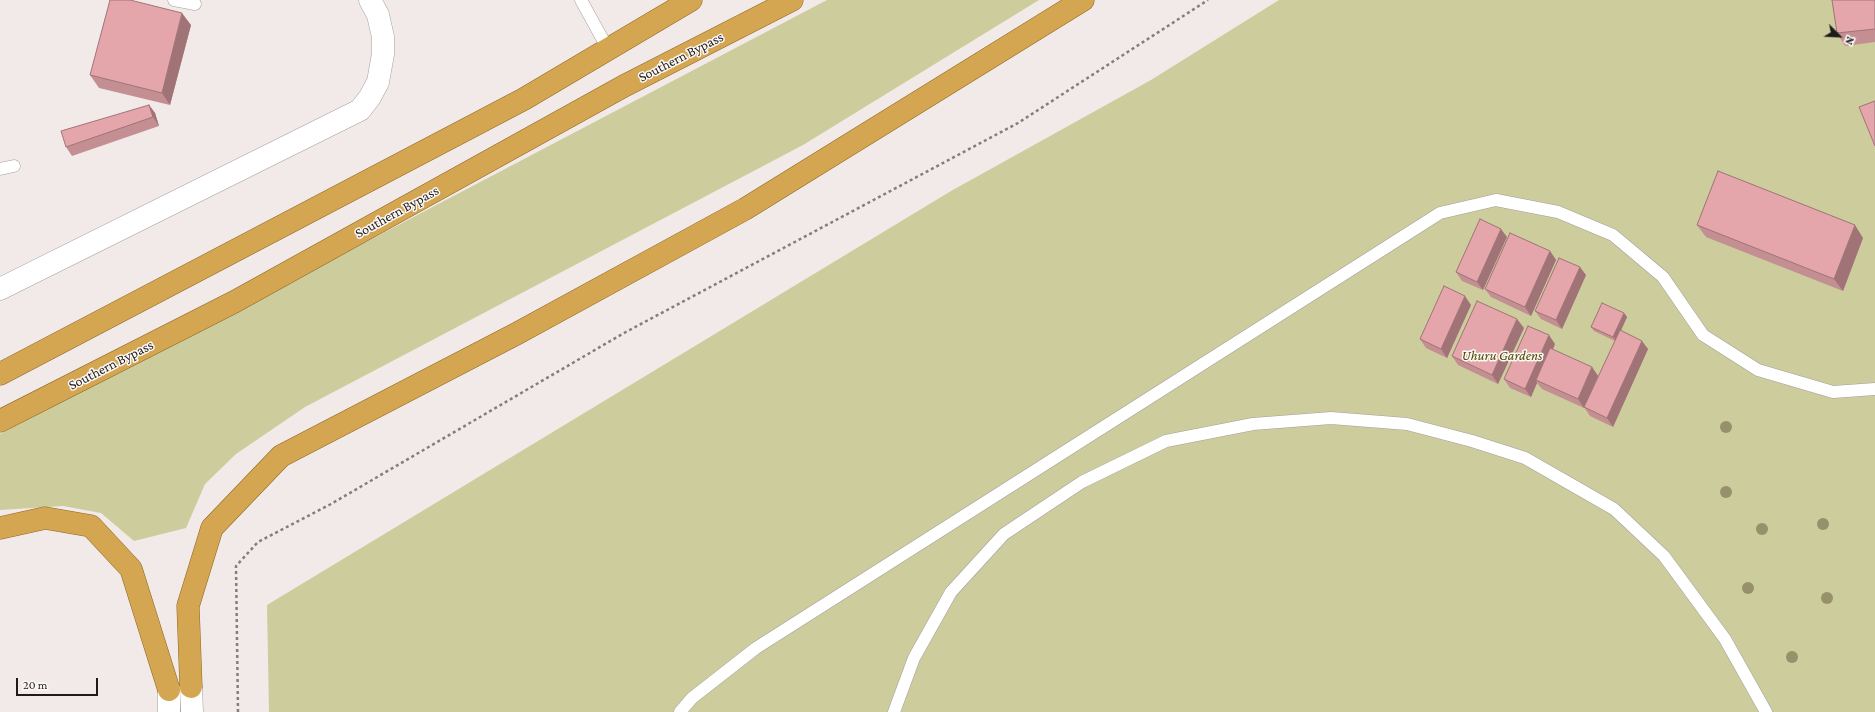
<!DOCTYPE html>
<style>
body{margin:0}
#map{position:relative;width:1875px;height:712px;overflow:hidden;background:#f1eae8;font-family:"Crimson Pro",serif}
canvas{display:block}
.north{position:absolute;left:1819px;top:16px;width:40px;height:40px;-webkit-text-stroke:3px #fef8f5;paint-order:stroke;rotate:114deg;font-size:11px;font-weight:700;line-height:16px;text-align:center;color:#1e1c1b}
.north::after{content:'';display:block;margin:auto;width:14px;height:18px;background:#1e1c1b;clip-path:polygon(50% 0,100% 100%,50% 72%,0 100%)}
.scale{position:absolute;left:16px;top:678px;width:82px;height:18px;box-sizing:border-box;border:2px solid #1e1c1b;border-top:0;padding-left:5px;font-size:12px;line-height:14px;white-space:nowrap;color:#1e1c1b;-webkit-text-stroke:3px #fef8f5;paint-order:stroke}
</style>
<div id="map">
<canvas width="1875" height="712"></canvas>
<div class="north">N</div>
<div class="scale">20 m</div>
</div>
<script>
const context = document.querySelector('canvas').getContext('2d');
context.lineJoin = 'round';
function fillPath(path, color) { context.fillStyle = color; context.fill(path, 'evenodd'); }
const toPath = rows => new Path2D(rows.map(r => 'M' + r).join(''));
function strokePath(path, color, width, dash) { context.strokeStyle = color; context.lineWidth = width; context.lineCap = dash ? 'butt' : 'round'; context.setLineDash(dash || []); context.stroke(path); }
function label(font, color, halo, rows, align = 'center') {
  context.font = font + ' "Crimson Pro",serif'; context.lineWidth = 3; context.setLineDash([]); context.textBaseline = 'middle'; context.strokeStyle = halo; context.fillStyle = color; for (const [text, x, y, turn = 0] of rows) {
    context.save(); context.translate(x, y); context.rotate((+turn || 0) * Math.PI / 180); context.textAlign = isNaN(turn) ? turn : align; if (halo) context.strokeText(text, 0, 0); context.fillText(text, 0, 0); context.restore();
  }
}
const green = toPath([
 [827,0,1039,0,803,145,305,407,236,454,205,484,186,528,134,541,101,513,63,506,0,510,0,434],
 [1279,0,1875,0,1875,712,269,712,267,605,951,191,1151,80]
]);
const path = toPath([
 [238,712,236,566,258,542,331,504,624,333,1018,123,1208,0]
]);
const service = toPath([
 [174,0,195,4],
 [581,0,608,49],
 [0,169,14,166],
 [680,712,692,698,756,648,1440,213,1496,200,1558,212,1613,235,1663,277,1703,335,1758,370,1833,392,1875,389],
 [894,712,914,658,951,592,1004,534,1082,482,1166,441,1253,424,1331,418,1407,424,1472,441,1525,458,1614,509,1664,556,1725,639,1766,712]
]);
const minor = toPath([
 [0,289,360,110,370,97,378,82,383,54,383,37,378,15,370,0]
]);
const tertiary = toPath([
 [191,687,192,712],
 [169,690,169,712]
]);
const trunk = toPath([
 [0,374,524,99,691,0],
 [0,421,234,302,624,86,792,0],
 [0,528,45,518,91,526,131,569,169,690],
 [191,687,188,606,212,528,281,456,516,334,745,209,1083,0]
]);
const trees = [
 [1726,427],
 [1726,492],
 [1823,524],
 [1762,529],
 [1748,588],
 [1827,598],
 [1792,657]
];
const wall = toPath([
 [1875,0,1875,42,1845,46,1837,33],
 [191,25,170,105,99,88,90,75],
 [149,105,155,113,159,126,72,156,66,147],
 [1697,225,1863,238,1843,291,1706,237],
 [1507,237,1483,290,1462,281,1456,272],
 [1550,251,1556,260,1531,316,1491,297,1485,289],
 [1586,275,1562,329,1541,319,1535,311],
 [1471,305,1447,358,1426,348,1420,339],
 [1624,313,1627,317,1621,331,1648,349,1613,427,1590,416,1584,407,1615,341,1594,331,1591,327],
 [1524,328,1498,384,1458,365,1452,356],
 [1555,344,1553,350,1592,367,1598,376,1584,408,1542,389,1537,383,1531,397,1510,388,1504,379]
]);
const shadedWall = toPath([
 [182,13,191,25,170,105,162,93],
 [149,105,155,113,159,126,153,117],
 [1855,225,1863,238,1843,291,1834,279],
 [1501,229,1507,237,1483,290,1477,282],
 [1550,251,1556,260,1531,316,1525,307],
 [1580,267,1586,275,1562,329,1556,320],
 [1465,296,1471,305,1447,358,1441,349],
 [1624,313,1627,317,1616,341,1613,337],
 [1517,319,1524,328,1498,384,1492,375],
 [1549,335,1555,344,1538,381,1536,380,1537,383,1531,397,1525,389],
 [1642,341,1648,349,1613,427,1607,418],
 [1592,367,1598,376,1584,408,1578,399]
]);
const building = toPath([
 [110,0,130,0,182,13,162,93,90,75,110,0],
 [1832,0,1875,0,1875,29,1837,33,1832,0],
 [1875,101,1875,146,1859,107,1875,101],
 [149,105,153,117,66,147,61,131,149,105],
 [1718,171,1855,225,1834,279,1697,225,1718,171],
 [1480,219,1501,229,1477,282,1456,272,1480,219],
 [1510,233,1550,251,1525,307,1485,289,1510,233],
 [1559,258,1580,267,1556,320,1535,311,1559,258],
 [1444,286,1465,296,1441,349,1420,339,1444,286],
 [1477,301,1517,319,1492,375,1452,356,1477,301],
 [1602,303,1624,313,1613,337,1591,327,1602,303],
 [1528,326,1549,335,1525,389,1504,379,1528,326],
 [1620,330,1642,341,1607,418,1584,407,1620,330],
 [1550,348,1592,367,1578,399,1536,380,1550,348]
]);
const streetNames = [
 ["Southern Bypass",681,57,-27],
 ["Southern Bypass",397,212,-29],
 ["Southern Bypass",111,365,-27]
];
const parkNames = [
 ["Uhuru Gardens",1502,356]
];
fillPath(green, '#cccc9c');
strokePath(service, '#a59f9c', 13);
strokePath(minor, '#a59f9c', 23);
strokePath(tertiary, '#a59f9c', 23);
strokePath(trunk, '#8e6722', 23);
strokePath(path, '#827e7c', 2.5, [3, 3]);
strokePath(service, '#fff', 12);
strokePath(minor, '#fff', 22);
strokePath(tertiary, '#fff', 22);
strokePath(trunk, '#d4a652', 22);
context.fillStyle = '#96916b';
for (const [x, y] of trees) { context.beginPath(); context.arc(x, y, 6, 0, 2 * Math.PI); context.fill(); }
fillPath(wall, '#c48f92');
fillPath(shadedWall, '#a07477');
fillPath(building, '#e4a6aa');
strokePath(building, '#a07477', 1);
label('14px', '#1e1c1b', '#fef8f5', streetNames);
label('italic 14px', '#4c4904', '#fef8f5', parkNames);
</script>
